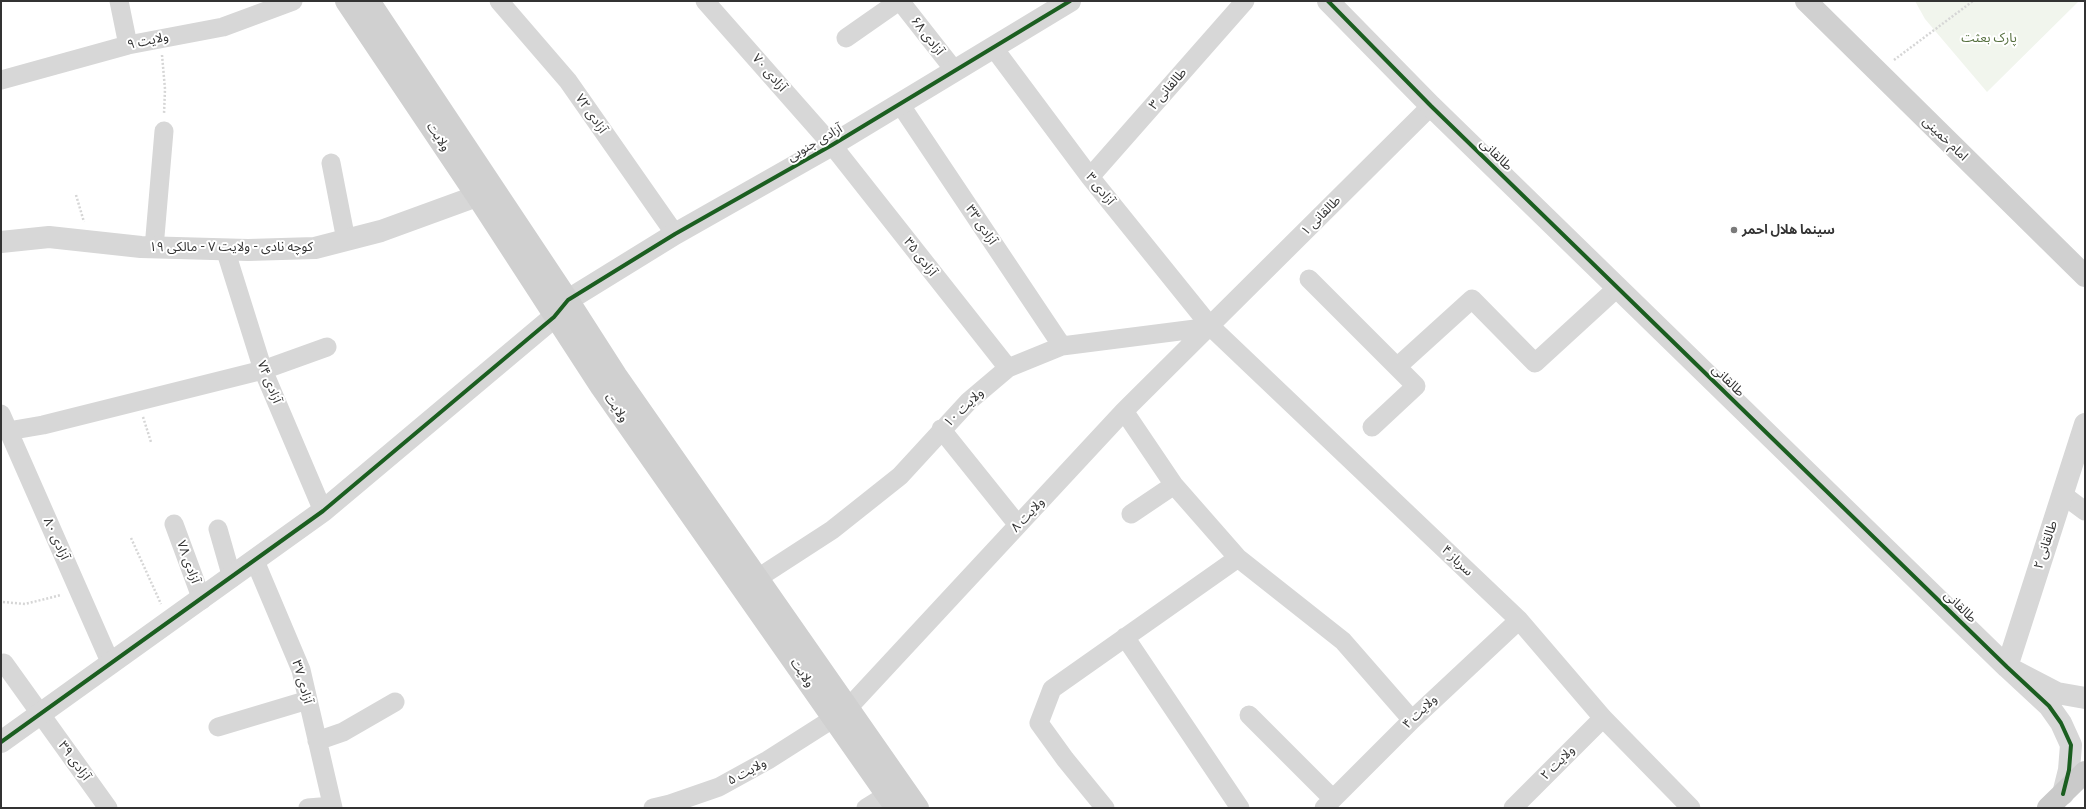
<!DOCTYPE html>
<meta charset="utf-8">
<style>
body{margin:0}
#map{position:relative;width:2086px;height:809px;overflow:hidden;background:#fff;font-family:"Fira Sans Condensed",sans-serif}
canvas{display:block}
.frame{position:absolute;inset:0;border:2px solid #333;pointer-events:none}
</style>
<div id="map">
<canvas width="2086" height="809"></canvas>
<div class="frame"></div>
</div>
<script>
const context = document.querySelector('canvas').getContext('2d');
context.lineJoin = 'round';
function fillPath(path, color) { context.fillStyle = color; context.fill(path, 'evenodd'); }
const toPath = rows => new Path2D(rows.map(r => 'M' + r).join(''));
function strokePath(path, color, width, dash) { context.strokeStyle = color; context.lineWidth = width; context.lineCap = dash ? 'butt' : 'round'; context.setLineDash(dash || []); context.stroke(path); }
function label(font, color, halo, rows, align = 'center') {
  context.font = font + ' "Fira Sans Condensed","Noto Sans Arabic",sans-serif'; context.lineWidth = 4; context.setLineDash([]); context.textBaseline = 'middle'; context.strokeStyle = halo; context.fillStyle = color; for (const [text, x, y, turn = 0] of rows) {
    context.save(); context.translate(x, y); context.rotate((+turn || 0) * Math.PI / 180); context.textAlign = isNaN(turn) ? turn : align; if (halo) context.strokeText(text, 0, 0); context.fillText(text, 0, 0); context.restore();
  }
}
const green = toPath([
 [1915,1,2079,1,1987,92,1925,19]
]);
const path = toPath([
 [162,55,165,89,164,114],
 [1894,60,1973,1],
 [76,195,84,222],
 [143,417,151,442],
 [131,538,161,604],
 [3,602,25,604,61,595]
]);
const minor = toPath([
 [119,1,128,45],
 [499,1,568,81,675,234],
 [705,1,832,145,1008,368],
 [900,1,955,71],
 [846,38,899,1],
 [993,47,1090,177,1211,327,1519,620,1603,718,1691,808],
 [1,80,128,45,223,27,293,1],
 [900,104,1062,346],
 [331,163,346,240],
 [1090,177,1245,1],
 [154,248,164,131],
 [225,249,263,370,323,511],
 [1309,279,1416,386,1372,427],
 [1397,367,1472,299,1535,363,1618,287],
 [1124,411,1174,485,1238,558,1343,641,1412,720],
 [1,414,111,664],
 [941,429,1018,525],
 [8,431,43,425,263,370,327,347],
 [2062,494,2085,511],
 [1131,514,1174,485],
 [174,524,202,600],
 [218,529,232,578],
 [255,561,301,670,333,808],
 [758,578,832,530,900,476,969,401,1008,368,1062,346,1211,327],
 [1125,637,1240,808],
 [4,663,108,808],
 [849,707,1124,411,1431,106],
 [1249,715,1333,799],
 [218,727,308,700],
 [317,741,343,732,395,702],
 [308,808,332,806],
 [653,808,670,804,719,787,768,760,834,718],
 [866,808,887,795],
 [1105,808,1065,759,1039,723,1052,689,1238,558],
 [1324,808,1412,720,1519,620],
 [1513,808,1603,718]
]);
const tertiary = toPath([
 [1328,1,1431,106,2007,667,2049,706,2061,723,2071,745,2069,770,2063,794],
 [1,242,49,237,141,247,248,250,315,248,381,231,477,196],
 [2085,424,2007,667,2057,693,2085,698],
 [1,742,323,511,554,317,568,300,675,234,832,145,1070,1]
]);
const secondary = toPath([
 [346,1,477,196,601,387,896,808],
 [369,1,568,300,616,375,918,808],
 [1806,1,2085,276]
]);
const primary = toPath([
 [2048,808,2085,772]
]);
const cycleway = toPath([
 [1328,1,1431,106,2007,667,2049,706,2061,723,2071,745,2069,770,2063,794],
 [1,742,323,511,554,317,568,300,675,234,832,145,1070,1]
]);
const markers = [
 [1734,230,4,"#7a7a7a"]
];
const streetNames = [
 ["آزادی ۶۸",927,36,52],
 ["ولایت ۹",148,41,-12],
 ["آزادی ۷۰",769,73,49],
 ["طالقانی ۳",1168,89,-49],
 ["آزادی ۷۲",591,114,55],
 ["ولایت",438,137,56],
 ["امام خمینی",1945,139,44],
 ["آزادی جنوبی",815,143,-30],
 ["طالقانی",1496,155,44],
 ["آزادی ۳",1100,189,51],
 ["طالقانی ۱",1321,216,-45],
 ["آزادی ۳۳",981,225,56],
 ["کوچه نادی - ولایت ۷ - مالکی ۱۹",231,247],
 ["آزادی ۳۵",920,257,52],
 ["طالقانی",1728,381,44],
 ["آزادی ۷۴",269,382,68],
 ["ولایت",616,408,55],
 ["ولایت ۱۰",964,408,-44],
 ["ولایت ۸",1028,515,-47],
 ["آزادی ۸۰",56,539,66],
 ["طالقانی ۲",2046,545,-72],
 ["سرباز ۴",1457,561,44],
 ["آزادی ۷۸",188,562,70],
 ["طالقانی",1960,607,44],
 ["ولایت",802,673,55],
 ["آزادی ۳۷",302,682,74],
 ["ولایت ۴",1420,712,-44],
 ["آزادی ۳۹",74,761,54],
 ["ولایت ۲",1558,763,-45],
 ["ولایت ۵",747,772,-28]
];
const parkNames = [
 ["پارک بعثت",1989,38]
];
const poiNames = [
 ["سینما هلال احمر",1742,230]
];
fillPath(green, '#f1f5ed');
strokePath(path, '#d6d6d6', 2.5, [2, 2]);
strokePath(minor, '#d7d7d7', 19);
strokePath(tertiary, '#d7d7d7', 22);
strokePath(secondary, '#d0d0d0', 22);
strokePath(primary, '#cacaca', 22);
strokePath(cycleway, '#1b5e20', 4);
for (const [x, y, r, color] of markers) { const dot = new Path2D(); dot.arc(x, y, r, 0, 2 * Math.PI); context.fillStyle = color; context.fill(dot); strokePath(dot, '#fff', 1.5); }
label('13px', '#333', '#fff', streetNames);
label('13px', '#56703f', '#fff', parkNames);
label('bold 13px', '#333', '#fff', poiNames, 'left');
</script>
